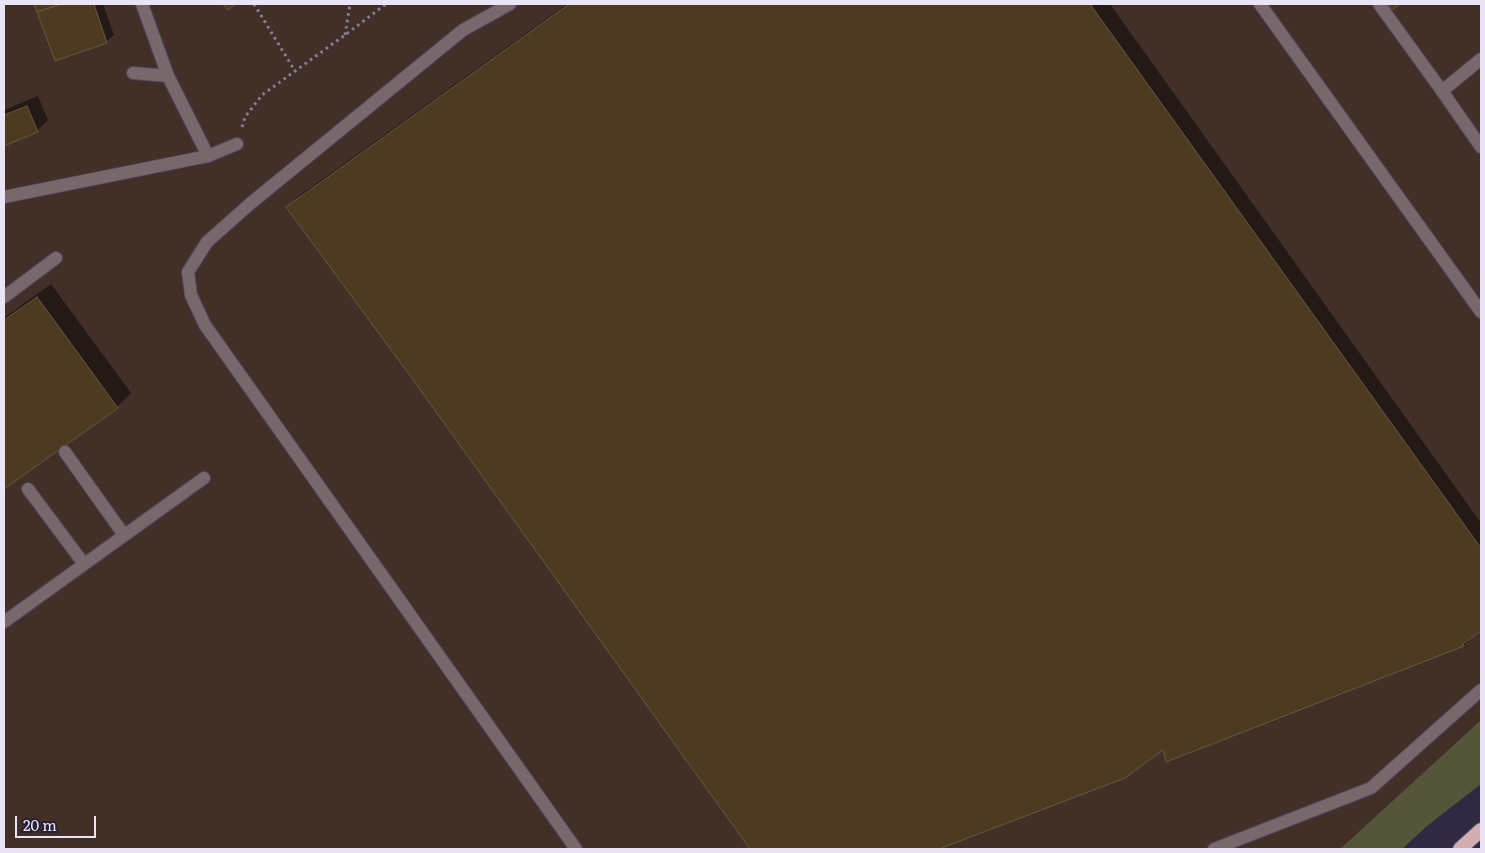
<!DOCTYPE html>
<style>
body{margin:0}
#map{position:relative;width:1485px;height:853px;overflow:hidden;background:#2f2942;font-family:Literata,serif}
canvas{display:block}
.frame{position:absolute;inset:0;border:5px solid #e9e5f6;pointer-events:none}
.scale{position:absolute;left:15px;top:816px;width:81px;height:22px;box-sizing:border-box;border:2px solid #e9e5f6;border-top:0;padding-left:6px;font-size:15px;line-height:18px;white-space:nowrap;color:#e9e5f6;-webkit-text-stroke:4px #251f37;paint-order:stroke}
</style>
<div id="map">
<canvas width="1485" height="853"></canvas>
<div class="frame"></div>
<div class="scale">20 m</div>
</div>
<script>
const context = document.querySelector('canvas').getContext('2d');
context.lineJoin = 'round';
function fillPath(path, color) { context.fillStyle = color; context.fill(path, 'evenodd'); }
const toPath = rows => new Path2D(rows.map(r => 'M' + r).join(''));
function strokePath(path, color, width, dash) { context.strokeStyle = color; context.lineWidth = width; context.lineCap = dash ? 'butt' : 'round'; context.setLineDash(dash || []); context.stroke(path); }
const industrial = toPath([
 [4,4,1481,4,1481,720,1340,849,4,849]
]);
const green = toPath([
 [1481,720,1481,784,1427,826,1402,849,1340,849]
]);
const shadow = toPath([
 [36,4,103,4,114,35,106,42,55,60],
 [567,4,1110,4,1481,523,1481,630,1464,645,1167,760,1164,748,1124,777,936,849,752,849,412,376,288,207,299,196],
 [38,96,48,120,37,131,4,144,4,110],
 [51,284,131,393,117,407,4,488,4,318]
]);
const building = toPath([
 [34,4,61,4,37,12,34,4],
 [61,4,94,4,107,43,55,61,37,12,61,4],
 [223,4,236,4,228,10,223,4],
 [569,4,1090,4,1481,548,1481,631,1463,644,1464,646,1166,762,1163,750,1125,778,939,849,750,849,411,377,286,207,569,4],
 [1388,4,1400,4,1392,10,1388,4],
 [27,106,38,132,4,146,4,115,27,106],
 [37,297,118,408,4,489,4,320,37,297]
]);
const path = toPath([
 [254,4,295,71],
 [345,35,350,4],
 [242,127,245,117,262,95,345,35,386,4]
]);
const service = toPath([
 [142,4,168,76,208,156],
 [510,4,463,30,251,203,207,242,188,272,191,295,205,325,576,849],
 [1260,4,1481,312],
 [1379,4,1442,91],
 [1481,59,1442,91,1481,147],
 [133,73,168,76],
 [4,297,56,258],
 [65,452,124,535],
 [28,489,84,564],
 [4,622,204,478],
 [1214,849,1371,788,1481,690]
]);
const minor = toPath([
 [4,197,208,156,237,144]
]);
const trunk = toPath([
 [1460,849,1481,830]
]);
fillPath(industrial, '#423028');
fillPath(green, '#535639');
fillPath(shadow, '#0007');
fillPath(building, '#4c3a21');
strokePath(building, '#6a573d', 1);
strokePath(service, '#4d475f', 14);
strokePath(minor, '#4d475f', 14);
strokePath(trunk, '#4d475f', 16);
strokePath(path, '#868196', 3, [2.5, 4]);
strokePath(service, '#78686b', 12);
strokePath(minor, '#78686b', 12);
strokePath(trunk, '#d2aeb3', 14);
</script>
